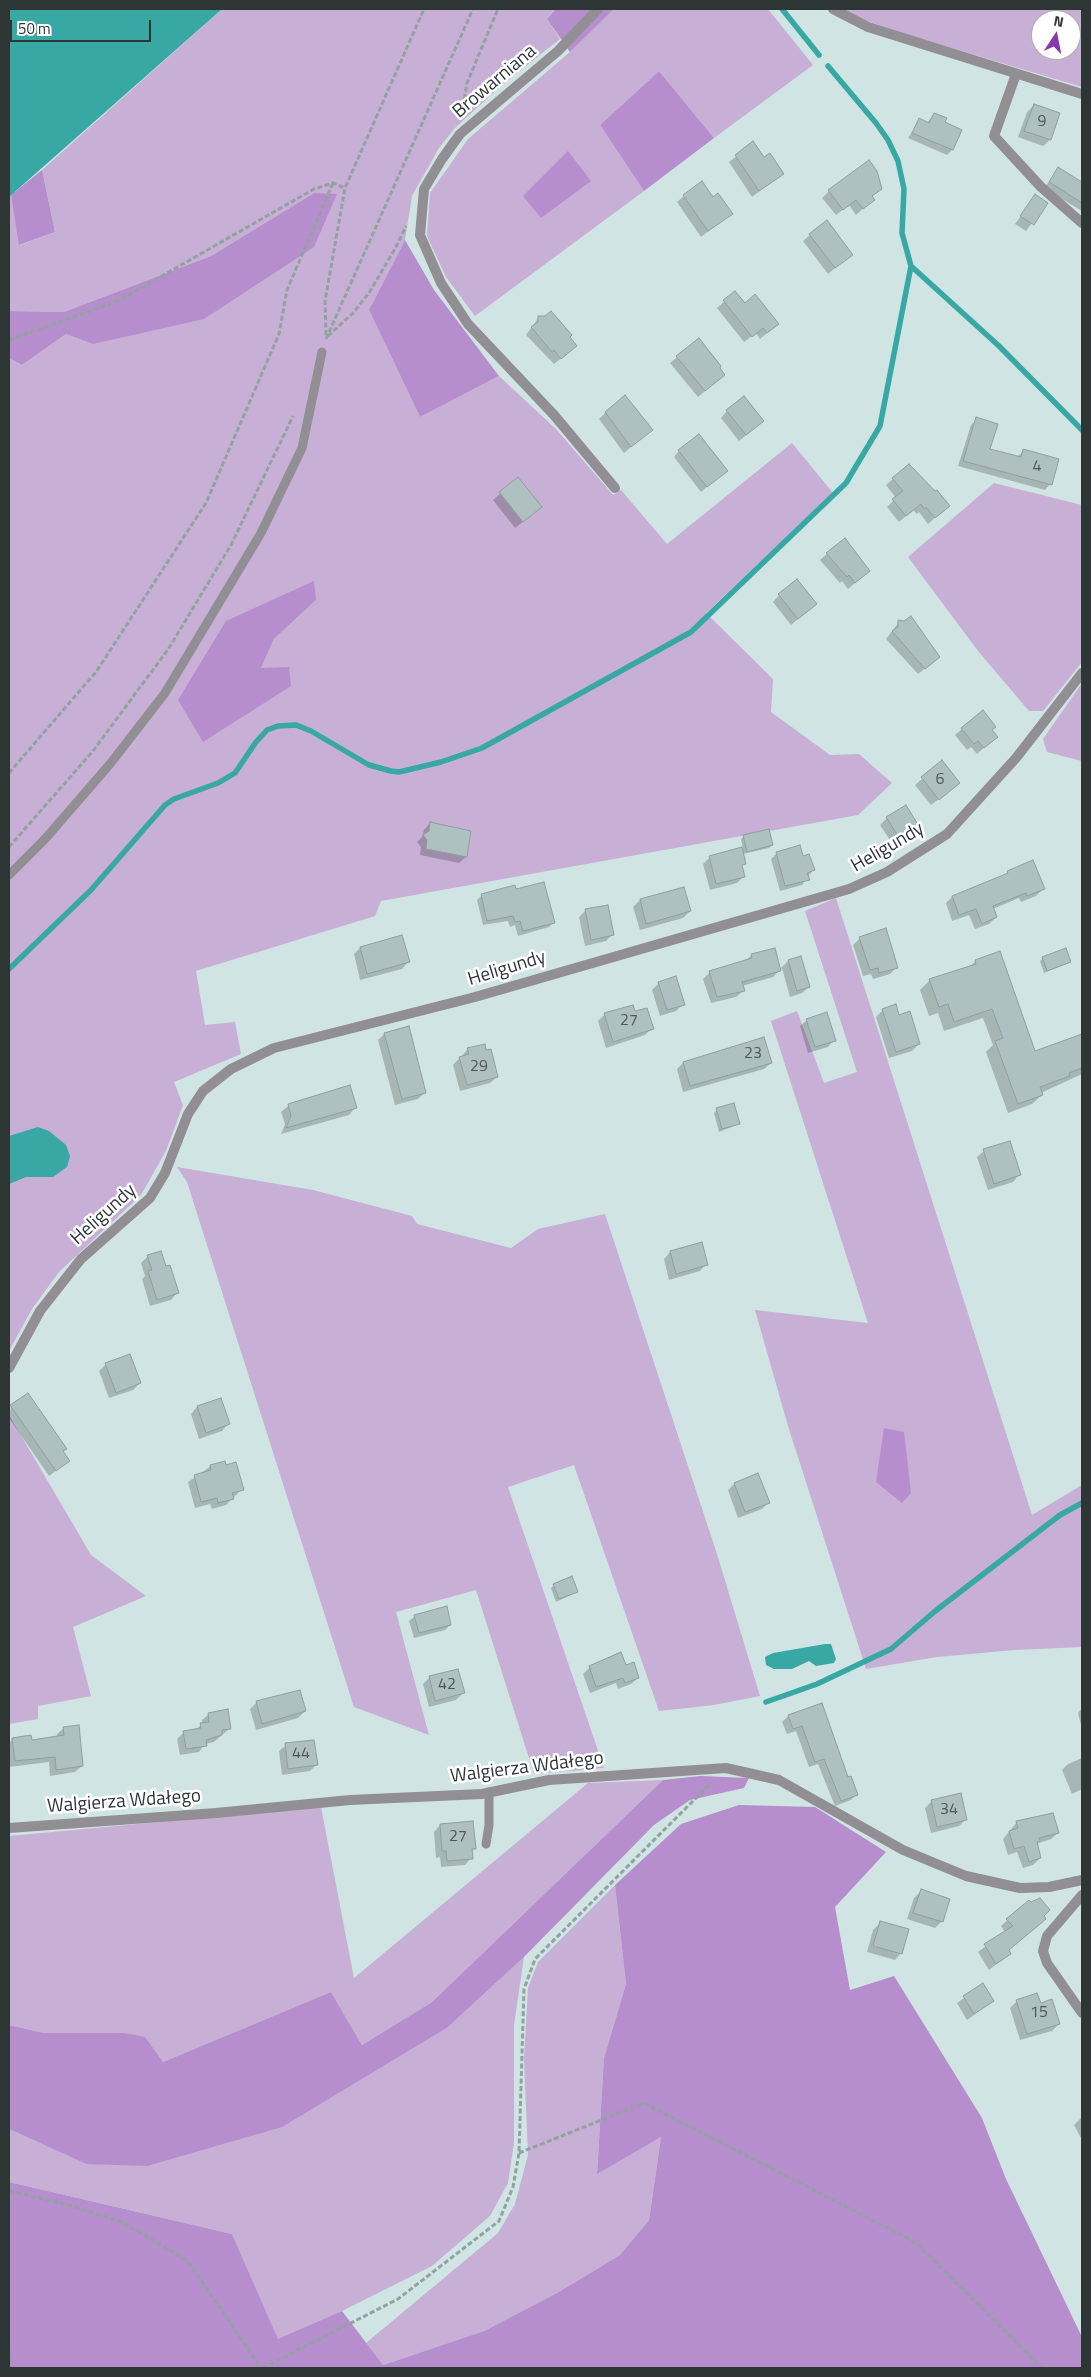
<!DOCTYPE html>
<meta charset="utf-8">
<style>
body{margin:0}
#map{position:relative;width:1091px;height:2377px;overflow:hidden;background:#d0e4e3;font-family:"Titillium Web",sans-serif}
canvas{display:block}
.frame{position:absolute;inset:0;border:10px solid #2e3535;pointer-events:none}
.north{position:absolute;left:1031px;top:10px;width:50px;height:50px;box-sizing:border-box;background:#fff;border:1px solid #abaeae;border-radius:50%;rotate:11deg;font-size:14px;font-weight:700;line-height:20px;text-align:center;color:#2e3535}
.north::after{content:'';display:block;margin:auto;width:18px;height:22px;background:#8539ab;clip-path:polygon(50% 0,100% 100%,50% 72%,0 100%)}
.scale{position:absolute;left:10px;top:20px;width:141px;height:22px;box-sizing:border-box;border:2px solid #2e3535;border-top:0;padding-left:6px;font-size:15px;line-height:18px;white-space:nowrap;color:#2e3535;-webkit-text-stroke:4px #fff;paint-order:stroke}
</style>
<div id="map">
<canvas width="1091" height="2377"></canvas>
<div class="frame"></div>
<div class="north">N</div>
<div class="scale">50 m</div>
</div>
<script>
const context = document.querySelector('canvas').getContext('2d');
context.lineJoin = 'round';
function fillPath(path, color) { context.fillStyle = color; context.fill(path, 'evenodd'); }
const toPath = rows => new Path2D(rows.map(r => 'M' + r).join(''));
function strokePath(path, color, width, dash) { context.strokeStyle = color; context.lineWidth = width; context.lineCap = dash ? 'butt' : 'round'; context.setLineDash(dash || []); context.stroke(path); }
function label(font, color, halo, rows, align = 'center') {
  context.font = font + ' "Titillium Web",sans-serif'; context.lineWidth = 5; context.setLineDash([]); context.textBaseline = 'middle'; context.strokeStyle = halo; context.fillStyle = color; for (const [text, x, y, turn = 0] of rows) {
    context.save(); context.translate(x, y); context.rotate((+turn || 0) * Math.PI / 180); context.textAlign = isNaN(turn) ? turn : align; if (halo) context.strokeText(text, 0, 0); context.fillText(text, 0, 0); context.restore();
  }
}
const green = toPath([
 [222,9,556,9,547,19,560,39,502,85,456,127,439,148,412,196,405,240,369,310,420,417,499,376,556,429,613,495,621,490,667,544,792,443,833,493,706,613,773,679,771,712,830,755,859,754,892,783,858,815,381,901,375,916,196,971,205,1025,235,1022,241,1054,174,1082,183,1105,166,1151,141,1195,59,1272,32,1309,9,1351,9,358,22,365,66,334,93,344,314,193,211,256,64,312,9,311,9,197,11,195,20,245,55,232,42,170],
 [316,600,274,639,261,668,226,622],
 [614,9,768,9,813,65,714,138,659,71,600,125,644,191,475,316,446,277,427,236,430,193,468,139,570,52],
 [843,9,1082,9,1082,87,898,32,854,16],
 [1041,20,1071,20,1071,50,1041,50],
 [994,483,1082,505,1082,662,1043,711,1029,711,978,651,908,557],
 [1082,683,1082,761,1047,752,1043,739],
 [836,898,1032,1515,1082,1485,1082,1647,1015,1650,937,1657,866,1669,788,1426,755,1310,868,1323,771,1021,797,1011,824,1083,857,1072,805,911],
 [177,1167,313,1190,412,1216,417,1224,511,1248,538,1229,605,1214,717,1554,760,1696,714,1705,659,1711,574,1465,508,1487,604,1768,534,1774,476,1590,396,1612,429,1735,354,1707,187,1182],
 [9,1415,91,1555,146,1596,73,1627,91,1696,38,1706,38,1719,9,1724],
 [663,1780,432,2002,362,2045,331,1992,163,2062,124,2033,44,2033,9,2025,9,1836,321,1807,354,1978,588,1783],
 [615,1885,626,1984,604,2058,597,2173,661,2137,649,2220,620,2255,557,2293,484,2331,383,2365,366,2343,498,2233,515,2204,528,2155,524,2059,528,1988,538,1962],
 [524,1957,514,2025,514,2143,508,2183,490,2216,432,2266,342,2311,278,2340,232,2234,9,2182,9,2129,86,2164,448,2027]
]);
const forest = toPath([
 [556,9,614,9,570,52,547,19],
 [659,71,714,138,644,191,600,125],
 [568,151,591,181,541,218,523,196],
 [42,170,55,232,19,245,11,195],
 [314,193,337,194,314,247,204,319,93,344,66,334,22,365,9,358,9,311,64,312,211,256],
 [405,240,434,290,499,376,420,417,369,310],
 [314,581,316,600,274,639,261,668,289,667,291,686,203,742,178,700,226,621],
 [884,1428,904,1432,911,1493,902,1503,876,1482],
 [700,1776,749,1778,744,1788,690,1800,654,1825,524,1957,448,2027,282,2127,147,2166,86,2164,9,2129,9,2025,44,2033,124,2033,145,2037,163,2062,331,1992,362,2045,432,2002,663,1780],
 [739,1805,815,1807,886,1852,835,1907,850,1990,894,1976,982,2118,1006,2179,1082,2337,1082,2368,9,2368,9,2182,232,2234,278,2339,342,2311,383,2365,484,2331,557,2293,620,2255,649,2220,661,2137,597,2174,604,2058,626,1984,615,1885,681,1824]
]);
const water = toPath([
 [9,9,222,9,9,197],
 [38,1127,49,1131,66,1145,70,1156,67,1167,53,1177,26,1177,9,1184,9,1136],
 [825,1644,831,1644,836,1659,834,1663,816,1666,809,1661,792,1669,774,1669,766,1665,765,1657,773,1653]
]);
const shadow = toPath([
 [1034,105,1059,114,1050,140,1043,146,1018,137,1027,112],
 [934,114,944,122,961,131,952,150,947,155,908,138,920,120,927,123],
 [753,143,763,159,782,174,752,197,729,162],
 [1059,169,1082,184,1082,211,1044,188],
 [881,188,871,197,873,200,856,215,849,205,836,215,822,198,829,191],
 [684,196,712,199,731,214,701,237,677,202],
 [1035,196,1047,203,1026,231,1015,224],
 [810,235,851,254,828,274,803,241],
 [735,292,771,330,760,339,756,333,744,342,717,308],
 [539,317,569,352,554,364,526,335],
 [699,339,724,375,698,397,670,363],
 [727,411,756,427,739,441,721,418],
 [606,412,651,430,624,453,599,419],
 [977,419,988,450,1018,456,1024,451,1050,484,1045,490,958,466,971,425],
 [679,451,726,471,701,492,674,457],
 [518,478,534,513,515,528,493,500],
 [893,479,948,506,928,524,919,512,917,514,913,510,899,522,887,507,896,498,886,485],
 [827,554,861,578,848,589,842,581,840,583,820,560],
 [779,595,816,604,791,625,773,602],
 [899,622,932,663,918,674,886,639],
 [982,712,996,737,977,754,971,747,967,750,955,735],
 [942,762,952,789,931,805,915,785],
 [887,818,921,831,896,849,880,825],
 [430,823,466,857,459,863,420,855,421,847,417,842,422,837,424,830],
 [744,836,772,845,769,848,743,854,745,863,741,867,744,876,737,883,710,890,703,864,710,857,743,848,741,839],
 [799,847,802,857,813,870,802,885,780,891,771,859,776,854],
 [1008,872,1043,889,1036,896,1021,902,1019,898,993,909,996,917,989,924,975,929,969,915,952,921,946,903,952,897,1003,877],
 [683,888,690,911,683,918,640,930,633,907,640,900],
 [516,891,554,922,549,927,518,936,515,925,510,927,508,921,483,925,477,900,482,895],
 [586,910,612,935,606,941,585,946,579,917],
 [860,938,897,967,890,974,873,979,871,974,863,976,853,945],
 [360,948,408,962,402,969,360,980,354,954],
 [752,955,780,969,788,961,800,957,809,987,802,993,790,997,782,968,773,977,742,986,743,991,736,997,711,1003,703,979,710,972,745,961],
 [1043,958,1070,962,1044,973,1040,961],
 [976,961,1035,1053,1082,1036,1082,1074,1041,1093,1042,1095,1032,1104,1008,1113,986,1052,993,1045,983,1018,944,1031,938,1013,929,1016,920,990,930,980,968,968],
 [659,983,683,1004,676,1011,660,1016,652,990],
 [883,1010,899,1017,919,1044,912,1051,889,1058,876,1017],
 [634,1013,652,1028,645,1035,606,1048,598,1021,605,1014],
 [807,1020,834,1040,828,1047,808,1053,800,1026],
 [384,1034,425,1092,418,1099,395,1105,378,1040],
 [468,1049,497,1077,490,1083,460,1091,453,1065],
 [683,1063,771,1063,764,1069,683,1092,677,1069],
 [349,1087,355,1108,349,1115,281,1134,285,1124,281,1112,288,1106],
 [717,1110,739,1124,719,1132,714,1113],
 [984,1151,1019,1175,1013,1182,988,1190,977,1157],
 [670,1252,706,1264,700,1271,669,1280,664,1259],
 [148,1256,177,1293,171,1300,150,1306,142,1279,145,1276,141,1263],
 [106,1364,140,1383,133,1390,109,1398,99,1371],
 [220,1399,228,1424,222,1431,199,1439,191,1414,197,1407],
 [11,1406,69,1461,49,1476,9,1418],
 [211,1466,242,1489,226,1505,212,1509,210,1504,195,1508,188,1482],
 [758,1475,768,1503,762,1509,738,1518,728,1490,734,1484],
 [554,1585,577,1592,556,1602,551,1588],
 [415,1616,450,1625,445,1630,414,1638,409,1621],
 [625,1666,638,1678,631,1684,618,1689,616,1683,590,1693,583,1674,590,1667],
 [430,1677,463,1693,456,1700,429,1707,423,1684],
 [257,1702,305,1711,298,1718,256,1730,250,1709],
 [822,1704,848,1779,857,1794,851,1800,835,1806,818,1764,809,1767,796,1731,787,1734,782,1722,788,1716],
 [1082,1708,1082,1729,1078,1713],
 [209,1714,229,1729,214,1742,205,1744,199,1752,180,1755,177,1739,184,1732,194,1731,202,1724,202,1720],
 [64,1728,82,1766,75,1772,50,1776,49,1762,9,1767,9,1743,13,1739,31,1741,57,1737,57,1734],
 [286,1745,316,1765,310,1771,282,1775,279,1751],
 [1082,1758,1082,1789,1072,1794,1062,1770,1068,1764],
 [932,1801,966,1819,959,1826,931,1833,925,1808],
 [1017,1822,1058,1833,1051,1839,1036,1844,1040,1858,1033,1865,1023,1868,1017,1852,1008,1855,1003,1839],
 [440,1825,474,1848,471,1852,471,1858,465,1865,441,1867,440,1857,436,1858,434,1832],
 [921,1891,942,1921,935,1928,907,1919,914,1898],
 [1028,1901,1008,1950,1010,1954,989,1970,978,1952,1005,1932,1001,1926],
 [880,1923,901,1953,895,1960,867,1952,873,1930],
 [983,1985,993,2001,967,2020,957,2003],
 [1017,2001,1040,2004,1059,2024,1052,2031,1020,2040,1010,2008],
 [1082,2117,1082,2140,1074,2125]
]);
const stream = toPath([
 [782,9,819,55],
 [911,266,999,346,1082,430],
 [9,969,91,890,165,805,174,799,218,783,235,773,256,742,267,730,278,726,296,725,311,731,369,765,391,771,399,772,441,762,482,748,691,632,846,483,880,426,911,266,902,233,904,189,898,161,888,140,876,123,828,66],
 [766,1702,817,1684,891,1649,934,1612,1060,1515,1082,1503]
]);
const building = toPath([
 [1034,104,1060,113,1051,140,1024,131,1034,104],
 [934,113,947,118,945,122,962,130,953,150,912,133,919,118,929,123,934,113],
 [753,141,764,157,770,153,784,174,759,191,735,155,753,141],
 [869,160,877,171,882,189,872,196,875,200,863,209,856,200,843,210,828,190,869,160],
 [1058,167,1082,182,1082,203,1049,182,1058,167],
 [702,181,713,197,718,193,733,214,708,231,683,195,702,181],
 [1035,194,1048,203,1034,225,1020,216,1035,194],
 [827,220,853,255,835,268,809,234,827,220],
 [735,291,745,303,755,294,779,324,767,333,763,328,752,337,723,300,735,291],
 [551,311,572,335,570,337,577,346,561,359,554,350,552,352,531,327,538,322,538,316,545,316,551,311],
 [699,338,721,366,720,368,725,375,705,391,676,356,699,338],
 [625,395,653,430,631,447,605,412,625,395],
 [744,396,764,421,746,435,726,410,744,396],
 [976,417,998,424,990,449,1021,457,1023,449,1059,459,1052,485,963,461,976,417],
 [699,434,728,471,707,487,678,450,699,434],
 [909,464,935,491,937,490,950,506,935,518,926,507,924,509,921,504,906,516,892,499,903,491,892,478,909,464],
 [518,477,542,507,523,522,499,492,518,477],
 [845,538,870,571,855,583,849,575,847,577,826,553,845,538],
 [797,579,817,604,798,619,778,594,797,579],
 [911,616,940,657,925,669,892,631,898,627,898,620,904,621,911,616],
 [983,710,996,727,992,730,998,737,984,748,978,741,974,744,961,728,983,710],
 [942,760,960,783,939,800,921,777,942,760],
 [906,805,922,831,903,844,886,817,906,805],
 [430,822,471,831,467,857,426,849,427,840,423,835,429,831,430,822],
 [769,829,773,845,747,852,743,835,769,829],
 [800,845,803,856,809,854,815,870,807,873,810,880,785,886,776,852,800,845],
 [742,847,746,864,742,865,745,877,716,884,709,856,742,847],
 [1033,860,1045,889,1027,896,1026,893,993,906,997,917,982,924,976,909,959,915,952,896,1008,873,1007,871,1033,860],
 [544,882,555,923,523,931,520,921,515,922,513,916,487,921,481,894,515,885,516,889,544,882],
 [684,887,691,911,646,924,640,899,684,887],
 [608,905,614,935,591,940,585,909,608,905],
 [886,928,898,968,879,973,878,968,870,970,859,937,886,928],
 [402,935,410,962,367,974,360,947,402,935],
 [775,948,781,971,742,982,745,991,717,997,709,971,752,958,751,954,775,948],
 [1066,948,1071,962,1047,971,1042,957,1066,948],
 [1000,951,1035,1051,1082,1034,1082,1068,1069,1073,1070,1076,1040,1087,1043,1095,1018,1104,995,1041,1003,1038,992,1009,954,1022,948,1004,939,1007,929,979,976,964,975,960,1000,951],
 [801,956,810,987,797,991,788,960,801,956],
 [676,976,685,1005,667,1010,658,982,676,976],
 [896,1004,899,1015,910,1011,920,1044,896,1052,882,1009,896,1004],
 [633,1005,635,1011,647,1008,654,1029,613,1042,604,1013,633,1005],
 [827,1012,836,1041,815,1047,806,1019,827,1012],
 [409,1026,426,1093,402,1099,384,1033,409,1026],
 [764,1037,772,1063,690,1086,683,1062,764,1037],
 [485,1044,486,1050,491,1049,498,1077,467,1085,459,1057,469,1054,467,1048,485,1044],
 [350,1085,357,1108,286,1128,291,1116,288,1104,350,1085],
 [734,1103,740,1124,722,1129,716,1108,734,1103],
 [1010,1141,1021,1175,994,1184,983,1149,1010,1141],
 [702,1242,708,1265,676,1274,670,1251,702,1242],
 [161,1251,166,1266,170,1265,179,1293,157,1300,148,1271,152,1270,147,1255,161,1251],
 [130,1354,141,1383,116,1393,105,1363,130,1354],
 [28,1393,67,1449,63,1451,70,1461,56,1471,10,1405,28,1393],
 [221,1398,230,1424,206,1433,197,1406,221,1398],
 [225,1461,226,1465,236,1462,244,1490,232,1493,234,1499,218,1503,217,1498,201,1502,194,1475,211,1470,210,1465,225,1461],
 [758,1473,770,1503,745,1512,734,1483,758,1473],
 [572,1576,578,1592,559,1599,553,1584,572,1576],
 [447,1606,451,1625,419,1633,414,1615,447,1606],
 [621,1652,626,1665,634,1662,639,1678,625,1683,623,1678,596,1687,589,1666,621,1652],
 [458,1669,465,1693,435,1701,429,1676,458,1669],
 [300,1690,306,1711,262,1724,256,1701,300,1690],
 [822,1703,848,1777,851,1776,858,1795,841,1801,824,1759,815,1762,802,1726,793,1729,788,1715,822,1703],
 [228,1709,231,1729,222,1730,222,1735,206,1740,207,1746,186,1749,183,1731,201,1728,200,1723,209,1722,208,1713,228,1709],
 [79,1725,83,1766,56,1770,55,1757,15,1761,12,1738,31,1735,32,1740,64,1735,63,1727,79,1725],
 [314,1740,318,1765,288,1769,285,1743,314,1740],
 [961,1793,967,1820,937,1827,931,1800,961,1793],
 [1053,1813,1059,1833,1039,1838,1040,1841,1037,1842,1041,1858,1029,1862,1024,1846,1014,1849,1009,1831,1018,1828,1016,1821,1053,1813],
 [473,1821,476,1849,472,1849,473,1859,447,1861,446,1851,442,1851,440,1824,473,1821],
 [921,1889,950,1899,943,1922,913,1913,921,1889],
 [1040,1898,1050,1910,1044,1916,1046,1919,1009,1950,1011,1954,996,1964,984,1944,1013,1926,1006,1919,1029,1900,1031,1902,1040,1898],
 [880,1921,909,1929,902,1954,873,1946,880,1921],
 [983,1983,994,2001,974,2014,963,1996,983,1983],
 [1037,1993,1041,2003,1052,1999,1060,2024,1027,2034,1016,2000,1037,1993]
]);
const path = toPath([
 [462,114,467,83,498,9],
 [326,335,325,301,345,188,424,9],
 [328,336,353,313,369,293,396,247,406,226],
 [326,339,473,9],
 [9,340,118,301,314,189,333,183,345,188],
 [9,773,96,672,206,503,279,334,287,290,333,183],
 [9,847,93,751,169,648,231,545,293,416],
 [519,2153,644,2103,915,2242,1042,2368],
 [9,2191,72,2206,122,2222,188,2261,261,2368],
 [9,2351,10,2368],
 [263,2368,398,2299,499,2221,513,2187,519,2153,524,1989,535,1959,710,1784]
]);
const service = toPath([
 [9,875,45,839,110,764,165,693,261,533,302,448,322,352],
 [486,1844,489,1825,489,1792]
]);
const minor = toPath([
 [598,9,558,51,460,134,442,159,424,189,420,235,441,283,468,324,554,415,615,488],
 [833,9,868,27,1082,94],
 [1016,74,994,136,1041,187,1082,223],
 [9,1368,40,1311,81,1259,150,1198,165,1173,188,1114,203,1091,231,1069,274,1048,475,997,849,889,887,872,947,834,1016,758,1082,673],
 [9,1828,216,1813,350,1800,482,1794,549,1780,726,1768,779,1780,903,1850,966,1876,1020,1888,1049,1887,1082,1880],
 [1082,1895,1047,1936,1043,1951,1047,1963,1082,2013]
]);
const numberNames = [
 ["9",1042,122],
 ["4",1037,467],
 ["6",940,780],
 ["27",629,1021],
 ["23",753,1054],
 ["29",479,1067],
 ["42",447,1685],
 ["44",301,1754],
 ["34",949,1810],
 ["27",458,1837],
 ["15",1039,2013]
];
const streetNames = [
 ["Browarniana",495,82,-40],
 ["Heligundy",888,848,-30],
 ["Heligundy",507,969,-17],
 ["Heligundy",104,1215,-42],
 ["Walgierza Wdałego",527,1768,-7],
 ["Walgierza Wdałego",124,1802,-4]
];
fillPath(green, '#c7afd6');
fillPath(forest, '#b68ecd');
fillPath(water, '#37a8a4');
fillPath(shadow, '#0003');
strokePath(stream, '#37a8a4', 5.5);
fillPath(building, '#aec1c0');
strokePath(building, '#8d9f9e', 1);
strokePath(path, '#92a2a1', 3, [5, 2.5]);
strokePath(service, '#928f94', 9);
strokePath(minor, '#928f94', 10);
label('16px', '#4e5858', null, numberNames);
label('19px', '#2e3535', '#fff', streetNames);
</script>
